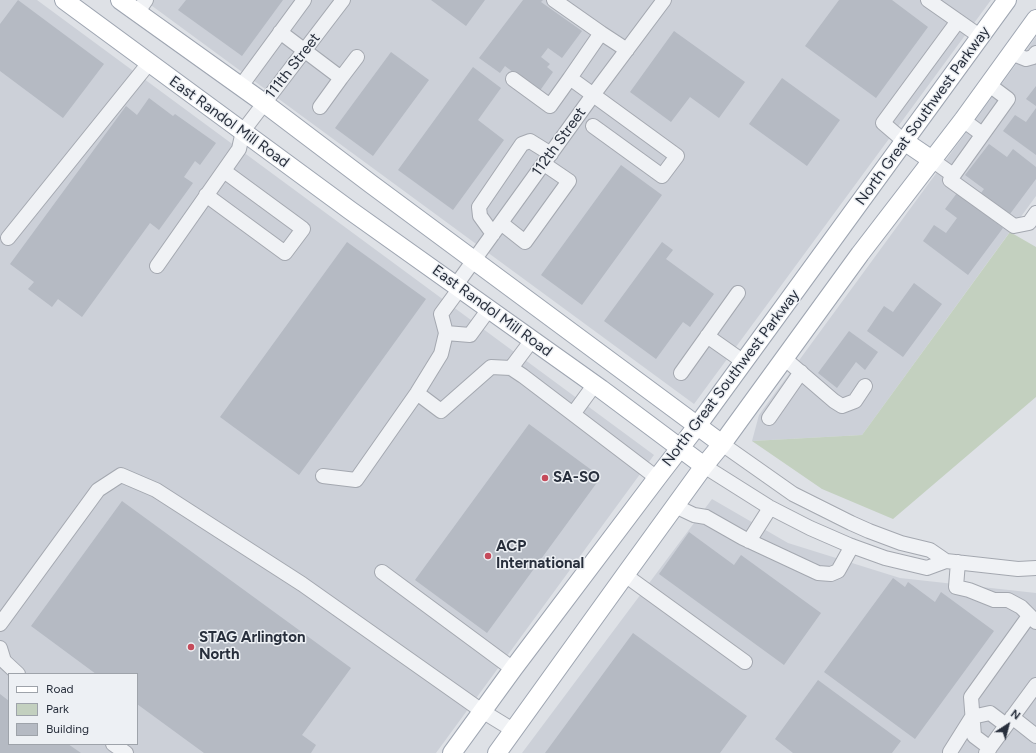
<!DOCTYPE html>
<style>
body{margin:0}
#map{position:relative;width:1036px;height:753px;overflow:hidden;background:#dee1e6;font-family:Figtree,sans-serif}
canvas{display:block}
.legend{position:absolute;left:8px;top:673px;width:130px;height:72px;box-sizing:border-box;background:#edf0f4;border:1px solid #9ea3aa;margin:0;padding:5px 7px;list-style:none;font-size:12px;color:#282f3c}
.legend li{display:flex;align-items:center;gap:8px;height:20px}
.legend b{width:20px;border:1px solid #9ea3aa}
.north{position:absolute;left:988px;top:705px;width:40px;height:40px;-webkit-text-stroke:3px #edf0f4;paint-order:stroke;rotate:36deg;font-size:11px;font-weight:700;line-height:16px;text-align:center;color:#282f3c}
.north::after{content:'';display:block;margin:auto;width:14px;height:18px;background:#282f3c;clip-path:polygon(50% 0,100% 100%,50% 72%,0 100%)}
</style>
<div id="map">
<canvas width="1036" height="753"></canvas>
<ul class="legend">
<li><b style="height:5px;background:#fff"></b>Road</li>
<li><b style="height:11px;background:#c3d0bf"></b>Park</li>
<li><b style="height:11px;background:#b5bac3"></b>Building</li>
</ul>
<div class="north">N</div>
</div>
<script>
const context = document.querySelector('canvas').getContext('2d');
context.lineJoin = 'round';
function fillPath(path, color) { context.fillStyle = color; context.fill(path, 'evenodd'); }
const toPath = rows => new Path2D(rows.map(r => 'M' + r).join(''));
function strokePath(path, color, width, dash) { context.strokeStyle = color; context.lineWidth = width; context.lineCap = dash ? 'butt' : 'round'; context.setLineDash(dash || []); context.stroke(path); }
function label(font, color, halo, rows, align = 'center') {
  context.font = font + ' Figtree,sans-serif'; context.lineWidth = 3; context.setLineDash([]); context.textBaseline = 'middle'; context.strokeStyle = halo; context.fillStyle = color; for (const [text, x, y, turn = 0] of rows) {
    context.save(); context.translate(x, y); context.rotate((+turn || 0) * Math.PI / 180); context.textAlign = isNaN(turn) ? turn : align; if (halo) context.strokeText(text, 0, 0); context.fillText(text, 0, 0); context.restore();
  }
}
const built = toPath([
 [0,0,37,0,654,455,436,753,0,753],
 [9,674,137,674,137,744,9,744],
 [144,0,991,0,694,404],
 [1036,37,1036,196,862,435,752,441,759,415],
 [712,499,788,543,900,578,1036,593,1036,753,522,753]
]);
const green = toPath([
 [1010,232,1036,247,1036,397,893,519,822,489,752,441,862,435]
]);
const building = toPath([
 [18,0,104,64,63,118,0,71,0,24],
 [186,0,283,0,242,56,178,10],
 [431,0,485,0,466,26],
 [523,0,543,0,541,2,582,31,562,58,548,48,541,57,550,64,547,67,553,72,539,92,505,66,500,73,479,58],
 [839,0,892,0,928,27,876,98,805,46],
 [674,31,745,82,719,118,690,97,671,122,630,92],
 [391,52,429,80,373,156,335,128],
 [473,67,501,88,478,120,504,140,453,210,398,170],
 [782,78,840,120,807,166,749,124],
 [1036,86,1036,106,1026,99],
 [149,98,173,116,175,114,216,143,200,165,195,161,184,177,193,183,159,230,150,223,82,317,58,299,52,307,28,289,34,282,10,264,126,106,137,115],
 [1036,108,1036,155,1003,131,1015,115,1026,122],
 [989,144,1007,157,1013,149,1036,167,1036,179,1007,218,978,197,984,189,965,175],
 [621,165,662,195,582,305,541,275],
 [957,193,1003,228,968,275,923,241,934,225,946,233,957,218,945,209],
 [347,242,426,299,299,475,220,417],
 [662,242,673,250,666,259,714,294,690,327,683,322,656,359,604,321],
 [914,283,942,304,903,357,867,331,884,306,893,312],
 [849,331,878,352,865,370,856,362,837,388,818,373],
 [529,424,601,477,487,633,415,580],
 [122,501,351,668,302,735,316,745,311,753,204,753,137,704,137,674,96,674,31,626],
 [689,532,734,565,741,555,821,613,784,665,659,574],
 [893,578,905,587,908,582,935,602,941,592,994,631,915,739,824,672],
 [633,633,747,716,720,753,545,753],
 [818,680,901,741,892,753,793,753,775,739],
 [0,694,9,701,9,744,68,744,81,753,0,753]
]);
const minor = toPath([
 [554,0,601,33],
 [928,0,981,37],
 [137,13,146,0],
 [280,32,341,78,357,57],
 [1011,53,1026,59,1033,57,1036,53],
 [570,78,601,33,627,50],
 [513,79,550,106,570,78,677,156,662,176,593,126],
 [988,84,1008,99,950,180,1014,226,1029,223,1036,213],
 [241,86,304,0],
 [320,107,341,78],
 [963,120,982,134],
 [904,141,883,123,958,21],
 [932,160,953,175],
 [206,195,285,253,303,229,224,171],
 [501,223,525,242,569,181,544,164],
 [493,234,480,216,479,207,522,144,530,141,551,154],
 [8,238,149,63],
 [157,266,239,149,243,131,343,0],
 [456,285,593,95,664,0],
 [446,333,470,335,489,309],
 [707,336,744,362],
 [784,358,834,401,842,406,855,401,865,386],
 [511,368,532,340],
 [681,373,738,293],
 [595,384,573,414,657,478],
 [417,393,441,411,491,367,511,368,523,376,573,414],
 [769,418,801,372],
 [722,444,793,494,851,523,869,531,901,543,930,550,946,561],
 [704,466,769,507,810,528,849,545,885,558,927,568,946,561,1018,569,1036,568],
 [323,476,356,480,417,393,441,354,446,333,441,314,460,288],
 [675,506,694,515,706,517,743,538,818,573,831,574,838,571,852,546],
 [749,541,770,508],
 [958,562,956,587,969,590,994,600,1008,600,1021,607,1036,622],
 [382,572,513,669],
 [625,575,745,662],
 [0,624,98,490,121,475,156,490,302,584,482,711,513,730],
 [0,648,4,661,18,674],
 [1012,717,1036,736],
 [113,744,126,753],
 [990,748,974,736,971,697,1029,616],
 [950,752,972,717,990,713,1006,725],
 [986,753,1036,685]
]);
const major = toPath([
 [64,0,351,211,601,389,704,466],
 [120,0,264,103,371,184,722,444],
 [904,141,932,160],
 [452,753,513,669,657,478,697,426,1007,0],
 [497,753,625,575,704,466,722,444,860,254,963,120,1036,19]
]);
const markers = [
 [545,478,4,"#c54a5a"],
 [488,556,4,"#c54a5a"],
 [191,647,4,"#c54a5a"]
];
const streetNames = [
 ["111th Street",293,66,-52],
 ["North Great Southwest Parkway",923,116,-54],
 ["East Randol Mill Road",229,122,36],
 ["112th Street",559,142,-54],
 ["East Randol Mill Road",492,311,36],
 ["North Great Southwest Parkway",731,378,-53]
];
const poiNames = [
 ["SA-SO",553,478],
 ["ACP",496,547],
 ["International",496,564],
 ["STAG Arlington",199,638],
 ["North",199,655]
];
fillPath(built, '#ccd0d8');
fillPath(green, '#c3d0bf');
fillPath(building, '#b5bac3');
strokePath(minor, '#a4a8b0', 16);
strokePath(major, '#9ea5b1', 20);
strokePath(minor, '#f0f2f5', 14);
strokePath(major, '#fff', 18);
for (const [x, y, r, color] of markers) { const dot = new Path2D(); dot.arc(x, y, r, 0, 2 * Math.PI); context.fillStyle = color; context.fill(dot); strokePath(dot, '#edf0f4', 1.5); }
label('15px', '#282f3c', '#edf0f4', streetNames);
label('bold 15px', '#282f3c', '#edf0f4', poiNames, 'left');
</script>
